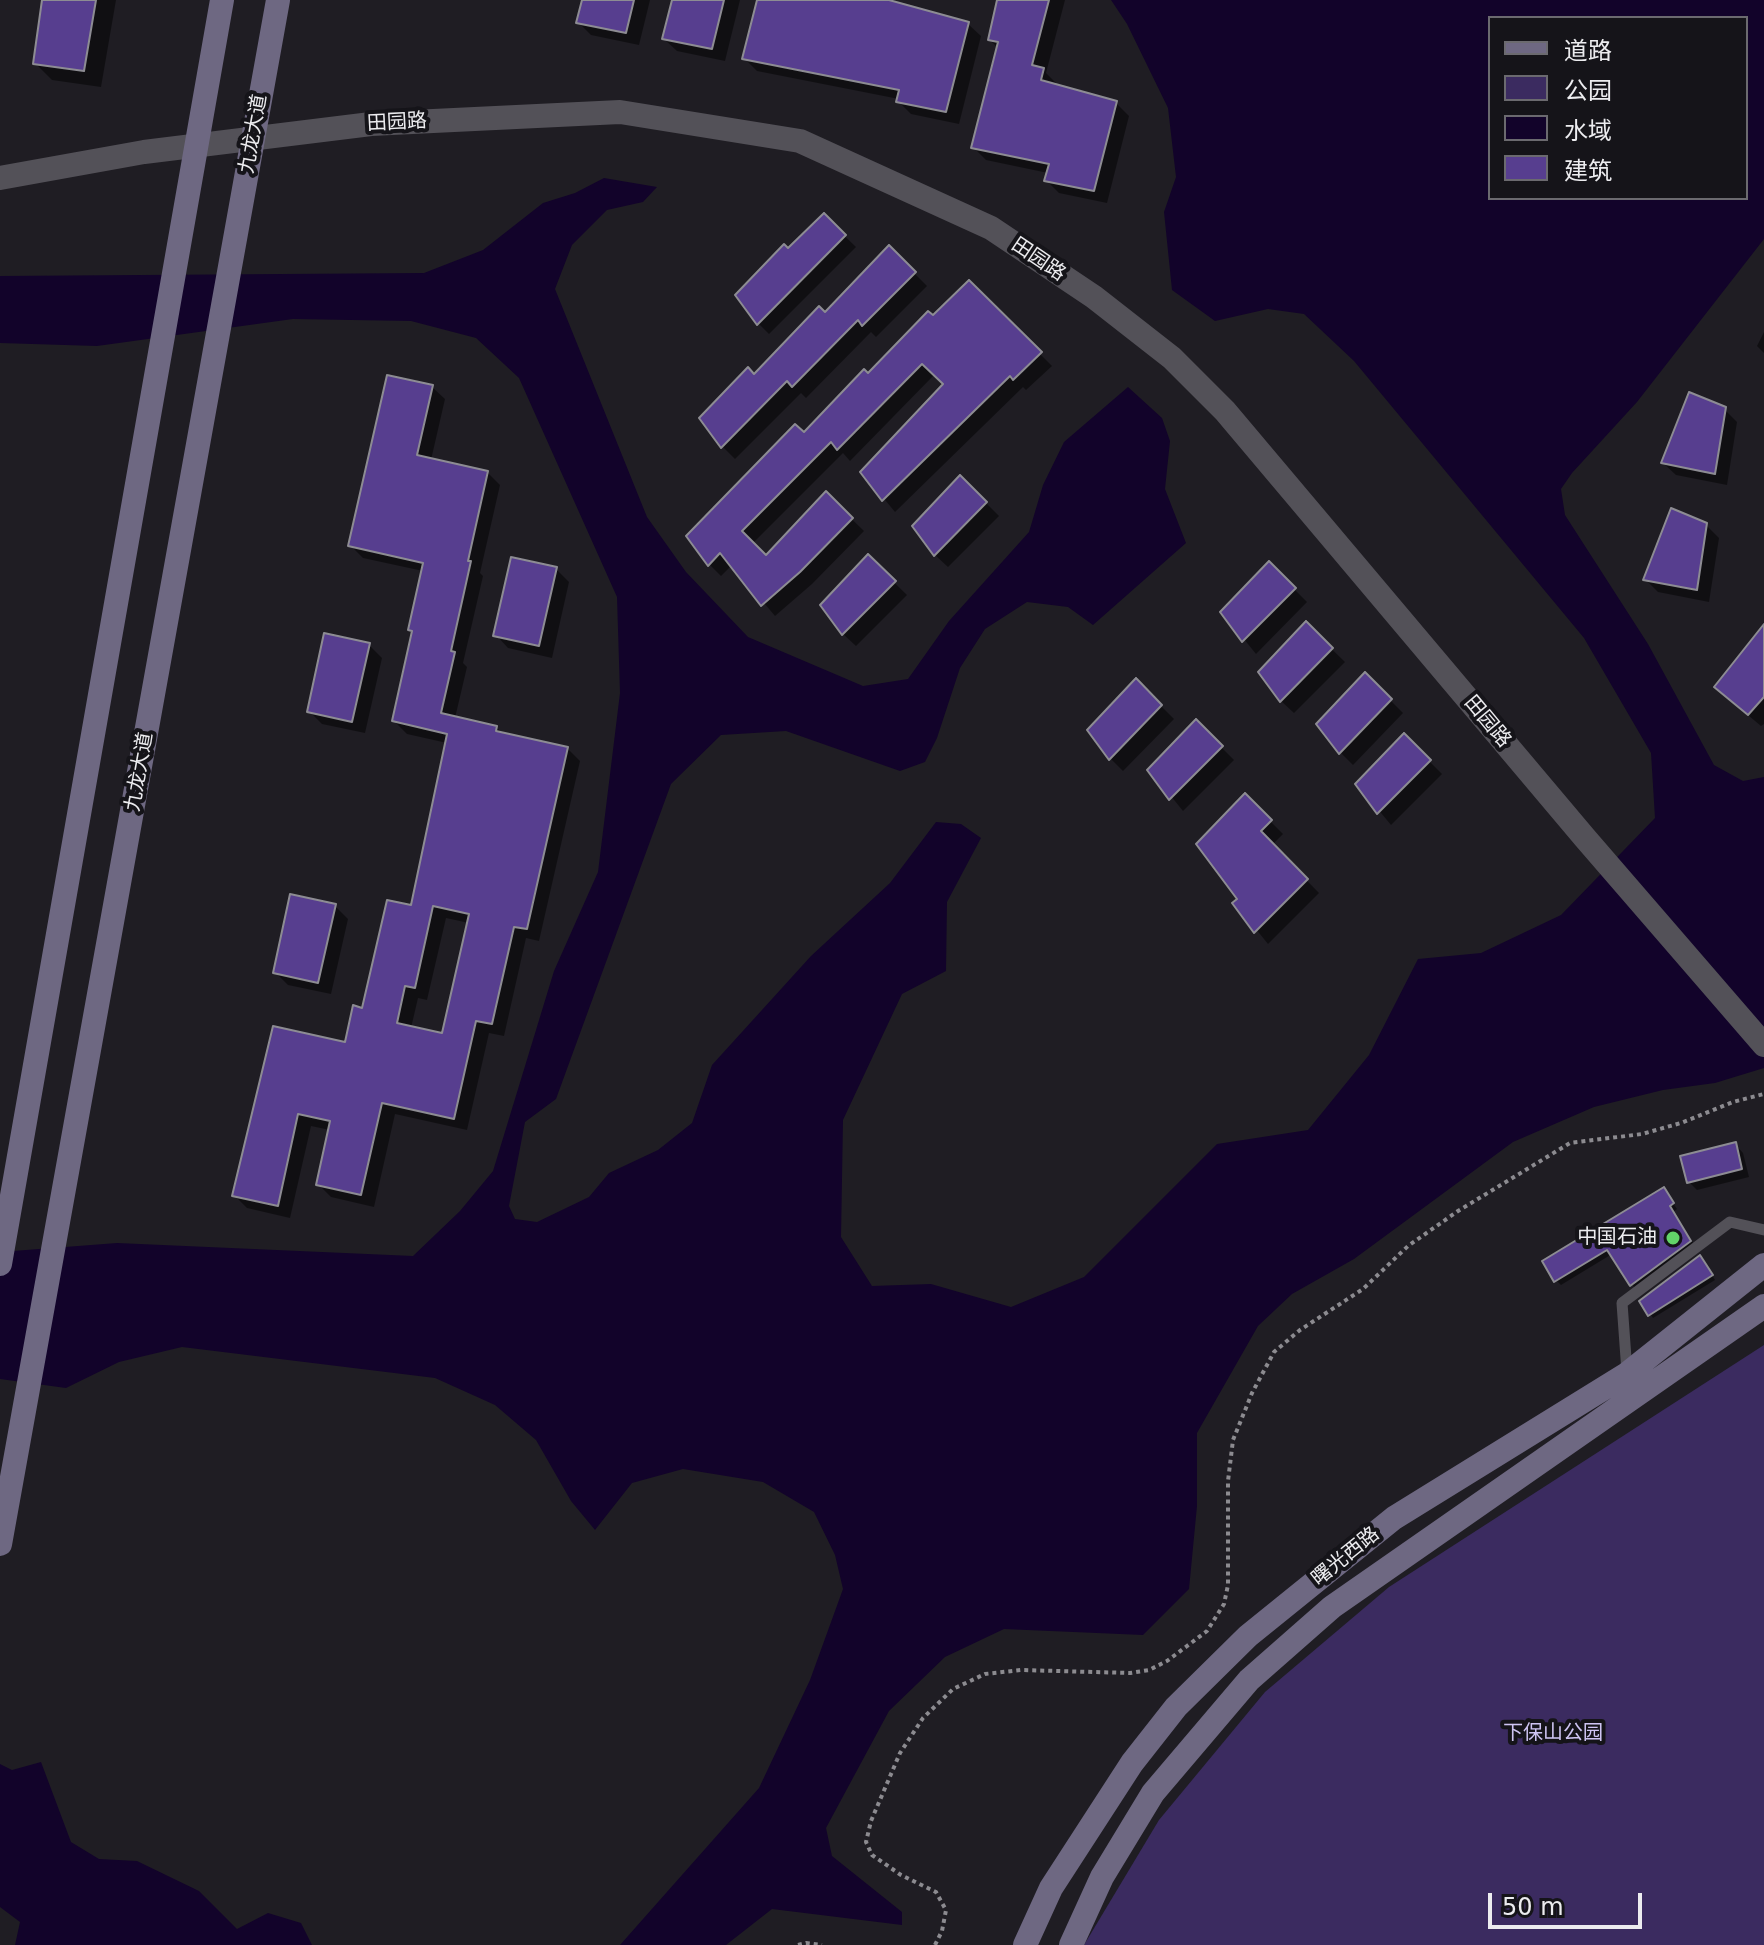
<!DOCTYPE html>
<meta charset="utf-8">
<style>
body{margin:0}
#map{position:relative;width:1764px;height:1945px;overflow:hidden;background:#1f1d23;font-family:"DejaVu Sans","Noto Sans SC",sans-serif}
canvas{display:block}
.legend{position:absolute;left:1488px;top:16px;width:260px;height:184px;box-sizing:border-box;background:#151419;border:2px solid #6b6a6f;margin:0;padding:10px 14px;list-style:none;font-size:24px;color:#ececef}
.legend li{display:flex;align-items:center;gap:16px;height:40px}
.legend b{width:40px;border:2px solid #6b6a6f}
.scale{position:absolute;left:1488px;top:1893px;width:154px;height:36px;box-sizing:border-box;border:4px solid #ececef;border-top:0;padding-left:10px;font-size:24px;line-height:28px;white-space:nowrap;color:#ececef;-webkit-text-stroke:6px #151419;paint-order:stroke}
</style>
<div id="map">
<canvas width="1764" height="1945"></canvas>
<ul class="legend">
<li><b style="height:10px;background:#6e6882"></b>道路</li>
<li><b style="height:22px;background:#3b2b60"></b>公园</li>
<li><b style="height:22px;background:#12032a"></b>水域</li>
<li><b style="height:22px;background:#573e8f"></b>建筑</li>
</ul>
<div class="scale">50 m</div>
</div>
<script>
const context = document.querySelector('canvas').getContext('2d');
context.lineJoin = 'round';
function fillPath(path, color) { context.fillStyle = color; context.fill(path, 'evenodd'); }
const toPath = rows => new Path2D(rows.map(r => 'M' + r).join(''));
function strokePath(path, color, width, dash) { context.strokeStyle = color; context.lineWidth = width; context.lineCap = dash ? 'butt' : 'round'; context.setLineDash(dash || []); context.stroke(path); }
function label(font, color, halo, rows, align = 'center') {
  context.font = font + ' "DejaVu Sans","Noto Sans SC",sans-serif'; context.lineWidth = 8; context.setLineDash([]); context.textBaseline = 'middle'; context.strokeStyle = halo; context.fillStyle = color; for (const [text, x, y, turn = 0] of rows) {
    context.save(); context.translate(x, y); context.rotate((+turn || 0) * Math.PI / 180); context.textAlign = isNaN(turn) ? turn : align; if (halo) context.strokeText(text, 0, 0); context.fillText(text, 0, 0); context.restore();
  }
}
const green = toPath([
 [1764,1345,1764,1945,1084,1945,1159,1820,1265,1692,1389,1587]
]);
const water = toPath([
 [1111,0,1764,0,1764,239,1637,402,1572,473,1561,489,1565,515,1648,644,1714,765,1743,781,1764,777,1764,1068,1715,1083,1663,1090,1594,1107,1513,1142,1354,1259,1292,1294,1258,1326,1197,1433,1197,1506,1189,1589,1143,1635,1004,1629,945,1657,889,1711,826,1828,832,1856,902,1912,902,1925,772,1909,726,1945,620,1945,759,1788,810,1680,843,1589,835,1555,814,1512,763,1482,683,1469,632,1483,595,1530,571,1501,536,1440,495,1405,435,1378,182,1347,119,1362,66,1388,0,1379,0,1252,117,1243,413,1256,460,1211,493,1171,554,971,598,872,620,693,617,597,519,378,476,338,411,321,293,319,97,346,0,343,0,276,424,273,483,250,543,203,575,193,604,178,657,187,643,202,607,210,572,245,555,289,647,517,686,572,748,637,863,686,908,679,949,621,1029,532,1043,485,1064,442,1128,387,1162,418,1170,441,1165,489,1186,543,1093,625,1068,607,1027,602,985,629,960,668,937,738,925,762,900,771,786,731,721,735,671,784,556,1099,525,1122,509,1206,515,1219,537,1222,589,1197,609,1173,658,1150,692,1123,712,1065,811,956,890,883,936,822,961,824,981,838,947,902,946,971,902,994,843,1120,841,1237,872,1286,931,1284,1011,1307,1084,1277,1217,1144,1308,1130,1369,1055,1418,959,1481,953,1561,915,1655,818,1651,753,1584,638,1354,361,1304,314,1268,309,1215,321,1172,290,1164,212,1176,177,1168,108,1127,24],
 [1490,18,1746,18,1746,198,1490,198],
 [41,1762,71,1842,99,1859,137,1861,199,1891,237,1929,268,1913,301,1923,312,1945,15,1945,20,1922,0,1907,0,1764,12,1770]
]);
const shadow = toPath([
 [44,0,116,0,101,87,52,80,35,63],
 [584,0,650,0,639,45,591,35,578,22],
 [674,0,740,0,725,61,677,51,664,39],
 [759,0,884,0,968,24,981,36,959,124,911,114,898,101,899,99,757,71,744,58],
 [999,0,1065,0,1046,73,1056,83,1055,86,1116,103,1129,116,1107,203,1059,193,1046,180,1048,173,986,160,973,147,998,48,990,40],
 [824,216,856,247,769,334,758,323,788,251],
 [889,248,927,286,876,337,871,332,806,398,801,393,735,459,722,446,755,376,825,315],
 [969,283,1052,366,1026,390,1023,387,895,512,862,472,946,384,935,374,850,461,843,453,752,544,766,558,826,494,864,531,812,584,775,616,732,565,721,576,709,564,804,435],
 [1764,332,1764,353,1757,346],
 [432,387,445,399,431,460,487,472,500,485,480,573,483,576,463,663,467,667,455,718,496,727,503,734,567,748,580,761,539,941,526,938,504,1036,489,1033,467,1130,395,1114,374,1207,331,1197,318,1184,330,1130,311,1126,290,1218,247,1208,234,1195,346,1044,364,1010,412,907,447,743,407,734,394,721,413,633,410,629,423,571,363,558,350,545],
 [446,918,469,923,443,1035,411,1028,418,998,427,1000],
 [1724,409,1737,422,1727,485,1676,475,1663,463],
 [961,478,999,516,948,567,935,555],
 [1706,525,1719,538,1709,602,1658,592,1645,579],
 [868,557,907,595,856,646,843,634],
 [1269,564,1307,602,1256,654,1223,613],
 [556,569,569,582,552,658,508,648,496,635],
 [1306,624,1345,662,1294,713,1281,701],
 [1764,637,1764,724,1761,726,1730,700],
 [369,645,382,658,365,733,322,724,309,711],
 [1365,675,1403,713,1353,765,1340,752],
 [1136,681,1174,719,1123,771,1110,758],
 [1196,722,1234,760,1183,811,1150,770],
 [1404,736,1442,774,1391,825,1358,785],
 [1245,796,1283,834,1272,845,1319,893,1268,944,1235,903,1239,899],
 [335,906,348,919,331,994,288,985,275,972],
 [1735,1144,1743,1153,1749,1177,1697,1190,1689,1182],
 [1664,1190,1677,1209,1673,1212,1695,1246,1636,1290,1612,1254,1561,1285,1556,1280],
 [1703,1261,1715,1280,1653,1318,1642,1301]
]);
const building = toPath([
 [42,0,96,0,84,71,33,64,42,0],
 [582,0,634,0,626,33,576,23,582,0],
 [672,0,724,0,712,49,662,39,672,0],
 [757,0,889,0,969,22,946,112,896,102,899,90,742,59,757,0],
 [997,0,1049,0,1032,65,1044,68,1041,80,1117,101,1094,191,1044,181,1049,164,971,148,998,42,988,40,997,0],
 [824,213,846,235,757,325,735,295,784,244,788,248,824,213],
 [889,245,916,272,862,326,858,320,792,387,787,381,721,448,699,418,748,367,754,374,819,306,825,312,889,245],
 [969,280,1042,352,1013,380,1010,376,882,501,860,472,943,384,922,364,837,450,831,442,742,531,766,555,826,491,853,518,800,572,761,606,720,553,708,566,686,536,795,424,804,432,864,369,868,373,928,311,933,315,969,280],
 [387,375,433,385,417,455,488,471,468,561,471,561,451,651,455,652,441,713,497,726,496,731,568,747,527,929,514,927,492,1024,476,1021,454,1119,382,1103,361,1195,316,1185,330,1121,298,1114,278,1206,232,1196,273,1026,345,1042,353,1005,362,1008,387,900,411,905,447,734,392,721,412,631,408,630,423,563,348,546,387,375],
 [433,906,469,914,442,1033,397,1023,405,986,415,988,433,906],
 [1689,392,1726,407,1715,474,1661,463,1689,392],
 [960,475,987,502,934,556,912,526,960,475],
 [1671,508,1707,523,1697,590,1643,580,1671,508],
 [868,554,896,581,842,635,820,605,868,554],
 [511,557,557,567,539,646,493,636,511,557],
 [1269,561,1296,588,1242,642,1220,612,1269,561],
 [1306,621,1333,648,1280,702,1258,672,1306,621],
 [1764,624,1764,697,1748,715,1714,687,1764,624],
 [324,633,370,643,352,722,307,712,324,633],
 [1365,672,1392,699,1339,754,1316,724,1365,672],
 [1136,678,1162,705,1109,760,1087,730,1136,678],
 [1196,719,1223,746,1169,800,1147,770,1196,719],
 [1404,733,1431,760,1377,814,1355,784,1404,733],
 [1245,793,1272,820,1261,831,1308,879,1254,933,1232,903,1237,899,1196,844,1245,793],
 [290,894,336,904,318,983,273,973,290,894],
 [1736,1142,1742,1169,1687,1183,1680,1156,1736,1142],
 [1664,1187,1674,1203,1670,1206,1691,1241,1630,1286,1607,1250,1554,1282,1542,1261,1664,1187],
 [1700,1255,1713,1275,1648,1316,1639,1301,1700,1255]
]);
const path = toPath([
 [798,1945,806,1943,822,1945],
 [935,1945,942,1931,946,1910,936,1892,901,1875,872,1855,866,1842,871,1821,900,1753,923,1718,953,1689,985,1674,1021,1670,1130,1673,1149,1670,1167,1661,1207,1631,1224,1604,1228,1585,1228,1481,1233,1440,1252,1393,1274,1352,1300,1330,1363,1289,1408,1246,1458,1211,1570,1143,1642,1134,1681,1123,1733,1102,1764,1094]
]);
const service = toPath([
 [1627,1372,1622,1303,1730,1222,1764,1230]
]);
const tertiary = toPath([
 [0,178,144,152,371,124,620,112,800,141,991,228,1094,297,1172,358,1225,411,1585,838,1764,1045]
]);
const secondary = toPath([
 [0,1264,222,0],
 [0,1544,278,0],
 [1025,1945,1051,1888,1132,1763,1176,1707,1248,1636,1394,1518,1627,1374,1764,1265],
 [1071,1945,1102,1877,1153,1793,1249,1680,1332,1607,1764,1306]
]);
const markers = [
 [1673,1238,8,"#62d469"]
];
const streetNames = [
 ["田园路",397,123,-3],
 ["九龙大道",254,134,-80],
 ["田园路",1038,260,34],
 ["田园路",1487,722,50],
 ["九龙大道",140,772,-80],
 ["曙光西路",1346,1557,-39]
];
const poiNames = [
 ["中国石油",1657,1238]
];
const parkNames = [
 ["下保山公园",1553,1734]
];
fillPath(green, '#3b2b60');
fillPath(water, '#12032a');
fillPath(shadow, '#0007');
fillPath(building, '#573e8f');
strokePath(building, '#8d8c93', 2);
strokePath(path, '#8c8b90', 4, [4, 4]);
strokePath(service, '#535158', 11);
strokePath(tertiary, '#535158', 24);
strokePath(secondary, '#6e6882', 24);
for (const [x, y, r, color] of markers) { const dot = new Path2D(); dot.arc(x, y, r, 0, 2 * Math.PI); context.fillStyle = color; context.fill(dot); strokePath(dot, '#151419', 3); }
label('20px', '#ececef', '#151419', streetNames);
label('20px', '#ececef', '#151419', poiNames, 'right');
label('20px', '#cec4f2', '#151419', parkNames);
</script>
